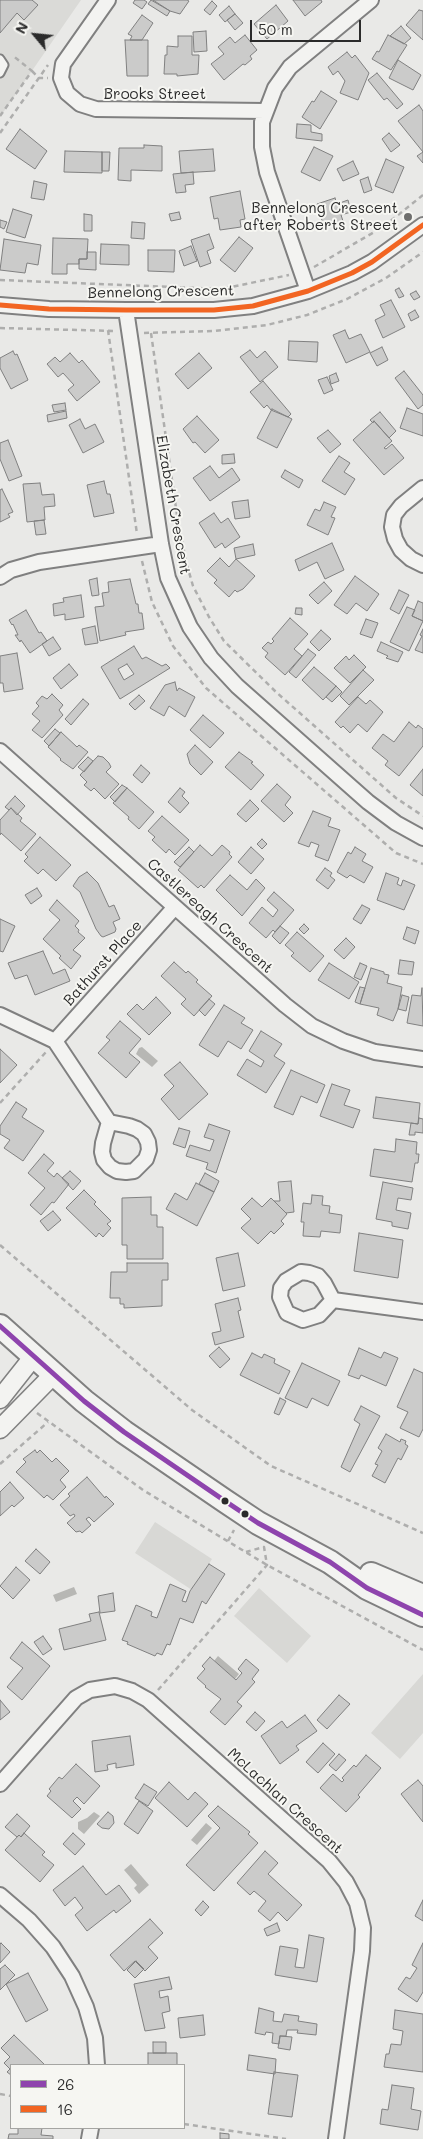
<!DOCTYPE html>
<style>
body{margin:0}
#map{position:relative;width:423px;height:2139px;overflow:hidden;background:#e9e9e7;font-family:Mali,sans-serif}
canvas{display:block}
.legend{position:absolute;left:10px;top:2064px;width:175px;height:65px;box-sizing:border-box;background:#f6f6f2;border:1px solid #a5a5a2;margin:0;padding:6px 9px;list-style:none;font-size:15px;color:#2b2b2b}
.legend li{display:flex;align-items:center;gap:10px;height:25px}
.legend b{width:25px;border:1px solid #a5a5a2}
.north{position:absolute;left:10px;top:10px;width:50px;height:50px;-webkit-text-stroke:4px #f6f6f2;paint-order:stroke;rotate:298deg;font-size:14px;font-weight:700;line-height:20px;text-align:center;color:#2b2b2b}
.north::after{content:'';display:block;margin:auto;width:18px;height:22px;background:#2b2b2b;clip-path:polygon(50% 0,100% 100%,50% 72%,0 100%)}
.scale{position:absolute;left:250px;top:20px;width:111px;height:22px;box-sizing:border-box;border:2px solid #2b2b2b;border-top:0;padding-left:6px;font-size:15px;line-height:18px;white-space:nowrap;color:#2b2b2b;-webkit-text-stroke:4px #f6f6f2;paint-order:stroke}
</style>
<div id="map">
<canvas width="423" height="2139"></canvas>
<ul class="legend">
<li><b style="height:6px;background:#8e44ad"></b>26</li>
<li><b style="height:6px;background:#f26522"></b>16</li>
</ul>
<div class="north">N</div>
<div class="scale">50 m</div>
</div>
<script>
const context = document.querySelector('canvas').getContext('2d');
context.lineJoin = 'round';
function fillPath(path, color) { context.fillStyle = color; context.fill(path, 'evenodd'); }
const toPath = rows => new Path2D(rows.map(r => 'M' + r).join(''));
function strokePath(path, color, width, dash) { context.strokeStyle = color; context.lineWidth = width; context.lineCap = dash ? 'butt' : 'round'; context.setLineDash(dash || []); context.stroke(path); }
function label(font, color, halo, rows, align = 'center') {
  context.font = font + ' Mali,sans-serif'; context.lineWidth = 4; context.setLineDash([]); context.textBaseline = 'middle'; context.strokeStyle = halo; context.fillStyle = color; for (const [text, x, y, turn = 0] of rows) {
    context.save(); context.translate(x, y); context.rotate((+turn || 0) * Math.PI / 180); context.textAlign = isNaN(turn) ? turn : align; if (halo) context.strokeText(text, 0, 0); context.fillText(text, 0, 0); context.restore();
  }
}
const built = toPath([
 [0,0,81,0,0,117]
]);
const green = toPath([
 [155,1522,212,1559,192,1590,135,1553],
 [259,1588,311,1636,287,1663,234,1616],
 [423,1674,423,1733,400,1759,371,1733]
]);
const water = toPath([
 [142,1047,158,1061,152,1067,136,1054,139,1048],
 [74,1587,77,1594,56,1602,53,1595],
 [218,1656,239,1674,235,1679,214,1661],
 [94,1812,100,1816,84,1834,78,1829,78,1822,87,1818],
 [206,1823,212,1828,197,1845,191,1840],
 [131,1864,149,1885,139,1894,134,1888,137,1885,124,1870]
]);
const building = toPath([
 [0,0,32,0,38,5,24,20,17,13,0,33,0,0],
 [135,0,144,0,147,2,142,9,133,3,135,0],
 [151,0,170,11,167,16,148,4,151,0],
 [153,0,187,0,189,1,180,14,170,11,153,0],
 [293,0,321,0,322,2,305,16,293,0],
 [212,1,217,6,210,15,204,10,212,1],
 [276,5,288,21,267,39,254,24,276,5],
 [229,6,235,14,225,22,219,15,229,6],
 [419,10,423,11,423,40,406,25,419,10],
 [235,14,243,23,235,30,227,20,235,14],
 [142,15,153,23,142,40,130,40,132,36,128,34,142,15],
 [401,26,411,38,404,44,390,36,401,26],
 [206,31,207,51,194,52,193,32,206,31],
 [245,35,257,50,250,56,252,59,245,65,243,64,224,80,211,64,224,54,218,47,230,37,235,43,245,35],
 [388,35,407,45,391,70,372,59,377,51,379,52,388,35],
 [178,36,192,36,192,55,199,55,198,74,177,76,177,74,164,74,165,55,167,55,167,46,178,47,178,36],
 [125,40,148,40,148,76,127,76,125,40],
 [347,52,352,58,355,55,369,73,358,100,340,93,345,81,338,71,333,75,328,67,347,52],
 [398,60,421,75,413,90,389,78,398,60],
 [377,73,403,104,397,109,387,98,384,100,368,80,377,73],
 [321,91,337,101,320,129,302,117,312,101,314,102,321,91],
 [419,105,423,111,423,163,417,156,423,152,398,121,419,105],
 [297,124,311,125,311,132,322,134,322,141,296,138,297,124],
 [20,129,47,151,35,169,6,149,20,129],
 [389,133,400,145,391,152,382,139,389,133],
 [144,145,162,146,162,171,131,170,131,181,118,180,119,148,144,148,144,145],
 [314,147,333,156,320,181,301,172,314,147],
 [213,149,215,171,181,173,179,151,213,149],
 [65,151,102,152,102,173,64,172,65,151],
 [102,152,110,152,109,171,102,171,102,152],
 [386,159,404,167,393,193,375,186,386,159],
 [353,161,359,174,343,181,337,169,353,161],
 [193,172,194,184,185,185,186,192,176,193,173,174,193,172],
 [368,177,372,190,364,193,360,180,368,177],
 [34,181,47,184,44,200,31,198,34,181],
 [240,191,245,219,240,220,241,227,220,230,218,218,214,219,210,197,240,191],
 [335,198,337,204,348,200,351,212,341,215,343,221,324,227,317,204,335,198],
 [13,209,32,215,25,238,6,232,13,209],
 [179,212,181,219,171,221,169,214,179,212],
 [84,214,92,215,92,231,84,231,84,214],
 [0,220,7,222,4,229,0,227,0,220],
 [132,222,145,223,144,239,131,238,132,222],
 [209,234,214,248,207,251,211,263,200,267,191,240,209,234],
 [239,237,253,248,235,272,220,260,239,237],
 [53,238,88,239,87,259,79,259,79,264,67,264,67,274,52,274,53,238],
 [4,239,41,245,38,265,27,263,25,273,0,270,4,239],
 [101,244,129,245,129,265,100,264,101,244],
 [191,246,197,261,184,266,179,251,191,246],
 [148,250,175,250,174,272,148,271,148,250],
 [87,252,96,252,96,270,79,269,79,259,87,259,87,252],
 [399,288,404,296,399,298,395,290,399,288],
 [416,291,420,297,414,300,410,294,416,291],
 [391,300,405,327,383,338,375,320,385,315,380,305,391,300],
 [415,310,419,317,411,321,408,314,415,310],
 [345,330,349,339,361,334,370,352,346,363,333,335,345,330],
 [289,341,318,342,317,362,288,360,289,341],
 [382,347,388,360,377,366,370,353,382,347],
 [250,350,257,358,265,351,278,367,260,382,240,357,250,350],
 [13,351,15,355,17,354,28,380,11,389,0,368,0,358,13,351],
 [70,353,79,363,82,360,100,382,77,401,68,390,74,385,63,373,58,377,47,364,55,357,60,362,70,353],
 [199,353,212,368,188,389,175,374,199,353],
 [404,371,423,395,423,405,418,409,395,378,404,371],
 [336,373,339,381,331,384,329,376,336,373],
 [327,377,333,390,324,394,318,380,327,377],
 [263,381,291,414,288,417,271,410,267,405,264,408,250,392,263,381],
 [65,403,66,410,54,412,52,405,65,403],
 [407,408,423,414,423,436,400,428,407,408],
 [272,409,292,419,277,448,257,438,272,409],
 [66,411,67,418,48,422,47,415,66,411],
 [380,412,396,431,389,438,374,421,373,423,370,420,380,412],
 [197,416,219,440,205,453,195,442,193,443,183,429,197,416],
 [80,419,85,429,95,424,104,442,83,453,69,425,80,419],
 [374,421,392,441,384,448,386,449,392,444,404,458,384,475,353,440,374,421],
 [328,430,341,444,330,453,317,438,328,430],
 [8,440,22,476,9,481,0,459,0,443,8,440],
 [234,454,235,463,222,464,222,455,234,454],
 [339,456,350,463,344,472,355,479,345,495,322,481,339,456],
 [210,466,219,478,232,468,240,480,210,501,193,478,210,466],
 [285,470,303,480,299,488,281,477,285,470],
 [104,481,107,494,110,494,114,513,94,517,87,485,104,481],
 [40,483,42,495,54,494,55,506,44,507,45,520,27,522,23,484,40,483],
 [2,489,13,512,8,514,10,517,0,522,0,490,2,489],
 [248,500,250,517,235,519,232,502,248,500],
 [324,502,336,507,331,517,335,518,328,535,307,525,315,509,320,511,324,502],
 [214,513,221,523,228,518,240,537,225,548,222,543,215,548,199,523,214,513],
 [44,520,46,534,36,535,34,521,44,520],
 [332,543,344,570,325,579,317,562,299,571,295,560,332,543],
 [253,544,255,555,236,559,234,548,253,544],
 [220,558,229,567,236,559,255,576,243,589,237,592,235,590,229,597,214,583,217,580,207,571,220,558],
 [355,576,379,594,367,611,356,603,347,614,334,605,355,576],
 [97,578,99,595,92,596,89,580,97,578],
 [130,579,136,604,138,604,139,613,142,613,144,629,125,632,126,635,100,641,95,607,104,606,102,593,109,592,108,582,130,579],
 [324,582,332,591,318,604,309,595,324,582],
 [399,590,409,595,399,614,390,609,399,590],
 [81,595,84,617,65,620,65,614,54,616,53,604,64,602,63,598,81,595],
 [418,601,423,603,423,621,412,616,418,601],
 [407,607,415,610,412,616,423,621,409,651,390,642,407,607],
 [296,608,302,608,302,615,295,614,296,608],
 [26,610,39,633,41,632,47,641,30,653,21,640,20,642,15,635,18,635,13,624,12,625,9,620,26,610],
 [290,618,308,634,294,649,302,656,285,675,265,657,268,653,262,648,268,642,271,644,274,641,272,639,290,618],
 [366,619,378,623,372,638,360,634,366,619],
 [95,626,98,643,85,645,82,629,95,626],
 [423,629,423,653,415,650,422,636,420,635,423,629],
 [321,630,331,639,319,651,310,642,321,630],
 [53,637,61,649,49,656,42,644,53,637],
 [381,642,403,652,398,662,386,658,388,656,377,651,381,642],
 [134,646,142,659,146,657,162,666,166,664,170,668,120,699,101,667,134,646],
 [127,664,134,674,124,680,118,669,127,664],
 [308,649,316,655,296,678,289,672,308,649],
 [17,653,23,689,4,692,3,683,0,683,0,656,17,653],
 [354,655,366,667,350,683,334,668,346,656,349,660,354,655],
 [69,664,78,675,61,689,53,678,69,664],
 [314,667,336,686,323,700,302,680,314,667],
 [363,670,374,680,349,705,340,696,363,670],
 [175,682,177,691,179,688,195,697,185,717,169,706,164,716,150,708,165,685,175,682],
 [336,686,342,692,332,702,326,697,336,686],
 [52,694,63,705,59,710,63,715,42,738,32,730,40,721,32,714,39,706,36,703,42,696,47,699,52,694],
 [139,695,145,701,135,710,129,704,139,695],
 [358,697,366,704,370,700,383,712,367,732,358,724,350,733,343,726,341,728,335,722,358,697],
 [83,699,89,704,71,725,65,719,83,699],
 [203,715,224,733,210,748,190,730,203,715],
 [409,722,416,728,418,725,423,729,423,746,399,776,385,765,388,761,372,748,383,734,394,742,409,722],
 [55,729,60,733,49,746,44,741,55,729],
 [61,732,77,747,79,745,88,752,73,769,60,760,61,759,48,747,61,732],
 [195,745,213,762,201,775,190,764,187,754,195,745],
 [239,752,253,762,251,763,264,775,251,790,225,767,239,752],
 [98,756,103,757,109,763,111,767,106,772,119,784,105,799,94,788,91,791,84,785,87,782,80,775,98,756],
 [88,757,93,761,84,772,78,767,88,757],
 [141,765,150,773,142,783,133,775,141,765],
 [423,769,423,796,410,785,423,769],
 [277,784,291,797,285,805,293,813,284,822,261,801,277,784],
 [122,785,127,788,115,802,110,797,122,785],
 [127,788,154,812,139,829,128,819,129,817,113,803,127,788],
 [180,788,185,792,182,796,189,803,180,813,168,802,180,788],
 [15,796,25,806,17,815,11,808,9,810,5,807,15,796],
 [250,800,259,809,246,822,237,814,250,800],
 [11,808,22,818,20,821,36,834,21,851,1,833,0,835,0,820,11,808],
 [313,811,331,818,328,826,340,830,328,861,315,856,319,845,311,842,309,847,298,843,313,811],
 [162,816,189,840,175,855,169,849,166,853,152,840,155,837,148,831,162,816],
 [40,837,71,865,56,881,43,869,38,874,24,861,28,857,25,854,40,837],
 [262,839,267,844,262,849,257,844,262,839],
 [200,845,212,856,222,845,230,852,229,854,232,857,204,888,201,885,198,888,178,870,200,845],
 [189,847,194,852,180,867,174,862,189,847],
 [251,847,264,859,251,874,238,862,251,847],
 [355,847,366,854,362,861,373,867,364,883,350,875,347,878,337,872,348,852,351,854,355,847],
 [325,868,332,873,330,876,335,880,328,889,316,880,325,868],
 [87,872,98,883,109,907,114,905,120,919,113,922,116,929,115,932,103,937,101,936,96,929,80,892,73,886,79,877,87,872],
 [386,873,399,878,397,884,401,886,403,880,415,885,404,910,377,900,386,873],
 [230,875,247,890,256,879,265,888,242,916,216,890,230,875],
 [37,888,42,896,31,904,25,895,37,888],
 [274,892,294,910,275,932,273,930,266,938,249,923,262,907,273,917,278,910,267,900,274,892],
 [57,900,79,921,75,926,79,930,78,932,85,938,73,950,81,956,71,969,59,958,61,956,43,939,60,920,49,910,57,900],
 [362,905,370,909,361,924,353,919,362,905],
 [0,919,15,926,3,952,0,951,0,919],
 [304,924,309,929,304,934,299,929,304,924],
 [280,926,289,933,280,944,272,936,280,926],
 [407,927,419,931,415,944,403,939,407,927],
 [297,932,324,956,310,972,291,956,294,953,285,945,297,932],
 [346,938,355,947,344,959,334,950,346,938],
 [43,951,53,974,65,969,70,981,35,995,27,975,15,979,8,963,43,951],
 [400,960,414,962,412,975,398,974,400,960],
 [174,962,186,973,188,971,198,980,196,982,212,996,194,1016,181,1004,186,999,161,976,174,962],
 [329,963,359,982,349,999,318,980,329,963],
 [360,963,367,966,361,980,354,977,360,963],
 [371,968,384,972,384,974,389,975,387,983,402,987,398,1009,393,1021,377,1015,379,1008,360,1004,371,968],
 [360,987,365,988,360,1004,355,1002,360,987],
 [422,988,423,1026,407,1023,412,995,421,996,422,988],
 [402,995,409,997,406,1011,398,1009,402,995],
 [156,997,171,1013,149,1035,127,1014,137,1004,143,1010,156,997],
 [209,999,215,1004,205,1016,199,1010,209,999],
 [224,1005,245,1018,241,1023,253,1030,241,1049,228,1041,218,1057,199,1045,224,1005],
 [120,1021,141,1039,129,1053,140,1062,126,1078,98,1053,110,1040,106,1037,120,1021],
 [261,1031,282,1044,274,1056,285,1063,266,1093,237,1075,247,1059,261,1067,264,1061,249,1051,261,1031],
 [0,1049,17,1065,0,1083,0,1049],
 [180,1062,208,1094,179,1120,161,1099,174,1086,164,1075,180,1062],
 [291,1070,325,1085,317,1103,301,1096,293,1115,274,1107,291,1070],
 [332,1084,350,1090,344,1105,360,1110,353,1128,320,1116,332,1084],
 [376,1097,420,1103,418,1124,373,1118,376,1097],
 [16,1102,27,1109,22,1117,44,1131,23,1161,4,1148,10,1140,0,1134,0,1126,16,1102],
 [419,1118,423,1119,423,1133,415,1132,415,1135,409,1135,411,1123,418,1124,419,1118],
 [209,1124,230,1131,216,1173,206,1169,208,1163,186,1156,190,1145,210,1151,214,1140,204,1137,209,1124],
 [179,1128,190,1131,185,1148,173,1144,179,1128],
 [396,1139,417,1142,416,1154,419,1154,418,1163,415,1163,412,1182,370,1176,374,1149,395,1152,396,1139],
 [44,1154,54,1163,47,1171,54,1177,57,1173,69,1184,54,1203,52,1202,41,1215,30,1205,45,1188,28,1173,44,1154],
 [70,1171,81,1181,73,1190,62,1178,70,1171],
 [205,1173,219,1181,214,1192,199,1184,205,1173],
 [291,1181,294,1212,286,1213,274,1201,280,1201,278,1182,291,1181],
 [383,1182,413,1188,411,1200,398,1198,396,1210,411,1213,408,1229,392,1226,392,1222,376,1219,383,1182],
 [196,1183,214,1192,197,1226,166,1209,175,1193,187,1200,196,1183],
 [84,1190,96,1202,94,1204,111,1221,107,1224,111,1228,103,1237,99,1233,96,1237,66,1208,84,1190],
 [312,1195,323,1196,322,1205,330,1206,329,1213,342,1215,340,1233,321,1231,320,1237,303,1236,304,1222,301,1222,303,1203,311,1204,312,1195],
 [151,1197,151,1215,157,1215,157,1227,163,1227,163,1259,127,1259,127,1245,122,1245,122,1198,151,1197],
 [252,1198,262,1207,271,1198,287,1214,281,1221,284,1224,274,1234,271,1231,258,1244,241,1228,251,1219,241,1209,252,1198],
 [53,1211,61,1220,48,1231,40,1221,53,1211],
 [359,1233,403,1240,398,1278,354,1271,359,1233],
 [238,1253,245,1286,223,1291,216,1258,238,1253],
 [127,1263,168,1263,168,1280,162,1280,162,1306,124,1308,124,1304,120,1304,120,1298,110,1298,111,1272,127,1272,127,1263],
 [238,1298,241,1310,238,1311,244,1337,215,1345,212,1333,221,1331,215,1304,238,1298],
 [219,1347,230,1359,220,1368,209,1356,219,1347],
 [359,1348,381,1358,384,1352,398,1358,386,1386,361,1375,359,1379,348,1375,359,1348],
 [252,1353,262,1358,264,1354,275,1359,274,1363,290,1371,279,1394,240,1375,252,1353],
 [302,1363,340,1381,328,1406,312,1398,307,1408,285,1398,302,1363],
 [414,1369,423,1373,423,1429,419,1437,400,1428,408,1412,397,1407,414,1369],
 [280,1398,286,1401,279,1415,274,1413,280,1398],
 [361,1406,380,1416,350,1472,341,1467,360,1424,354,1420,361,1406],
 [386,1434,400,1442,401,1439,406,1441,405,1444,408,1446,401,1460,398,1458,385,1483,372,1476,378,1465,375,1464,382,1451,378,1448,386,1434],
 [35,1450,37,1453,40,1450,52,1462,56,1458,69,1471,60,1480,66,1487,53,1500,47,1495,44,1498,16,1472,26,1462,23,1459,35,1450],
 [87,1477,105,1498,106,1496,114,1504,94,1522,89,1517,86,1519,91,1525,82,1533,80,1531,76,1532,67,1523,75,1516,74,1514,70,1516,60,1505,70,1496,68,1494,87,1477],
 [10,1482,24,1498,14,1507,12,1505,0,1516,0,1492,10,1482],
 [36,1549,50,1562,40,1574,25,1561,36,1549],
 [209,1564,225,1574,206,1604,202,1601,193,1623,180,1618,170,1645,167,1644,162,1655,157,1653,155,1656,127,1644,128,1642,122,1640,136,1605,152,1612,151,1616,157,1618,170,1584,186,1591,182,1601,186,1602,190,1591,209,1564],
 [16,1567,30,1580,13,1599,0,1586,16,1567],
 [113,1593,115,1611,100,1613,98,1596,113,1593],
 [99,1612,106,1640,64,1650,59,1629,91,1621,89,1614,99,1612],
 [43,1636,52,1649,43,1655,34,1642,43,1636],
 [22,1642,50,1666,22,1700,7,1687,23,1668,10,1658,22,1642],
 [210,1657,236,1680,242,1673,238,1669,246,1659,259,1670,252,1679,255,1682,237,1702,242,1706,225,1725,210,1712,221,1699,205,1687,206,1686,197,1678,205,1669,202,1666,210,1657],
 [339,1695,350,1704,327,1729,317,1720,339,1695],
 [0,1700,10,1712,0,1720,0,1700],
 [255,1712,265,1721,256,1731,246,1722,255,1712],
 [305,1715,317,1731,296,1746,299,1750,280,1764,261,1736,282,1721,287,1728,305,1715],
 [130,1736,134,1765,116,1768,116,1763,107,1765,108,1770,95,1772,92,1741,130,1736],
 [323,1743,335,1754,318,1773,306,1762,323,1743],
 [339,1754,346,1760,336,1771,329,1765,339,1754],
 [366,1755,381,1768,358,1795,360,1797,346,1812,320,1788,333,1774,342,1782,344,1780,342,1778,354,1765,356,1767,366,1755],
 [76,1764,100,1786,84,1804,77,1797,73,1801,81,1809,72,1818,47,1796,51,1791,49,1789,59,1777,62,1779,76,1764],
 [418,1780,423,1786,423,1822,401,1794,418,1780],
 [169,1782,188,1800,195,1792,208,1804,187,1827,155,1798,169,1782],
 [144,1784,157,1792,148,1806,135,1798,144,1784],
 [139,1801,153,1811,138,1834,124,1824,139,1801],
 [218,1806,250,1832,248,1834,258,1843,214,1891,186,1865,220,1828,208,1816,218,1806],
 [108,1812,113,1816,114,1823,109,1829,102,1828,97,1824,108,1812],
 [17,1814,30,1826,21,1837,19,1835,17,1837,5,1827,17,1814],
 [24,1833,45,1852,42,1855,54,1865,40,1882,5,1850,19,1835,21,1837,24,1833],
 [73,1833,85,1844,75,1855,63,1844,73,1833],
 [265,1851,278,1863,268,1874,302,1905,287,1921,278,1912,270,1921,258,1911,266,1901,254,1891,250,1895,237,1883,265,1851],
 [83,1866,106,1895,119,1885,131,1901,116,1913,114,1910,87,1931,75,1915,83,1908,75,1897,65,1906,53,1890,83,1866],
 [423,1900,423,1921,415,1916,423,1900],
 [203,1901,209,1907,201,1916,195,1910,203,1901],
 [150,1919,163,1933,148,1947,158,1958,145,1971,135,1961,124,1971,110,1955,150,1919],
 [277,1923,280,1931,267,1936,264,1929,277,1923],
 [309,1935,324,1938,317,1982,275,1975,280,1946,298,1949,295,1967,304,1968,309,1935],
 [1,1943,10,1952,0,1963,0,1944,1,1943],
 [423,1943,423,1992,417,2002,398,1989,406,1977,410,1979,417,1968,412,1965,423,1943],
 [136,1961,144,1969,135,1978,127,1970,136,1961],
 [5,1965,15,1975,0,1990,0,1969,5,1965],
 [28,1973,48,2010,26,2022,6,1984,28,1973],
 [169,1977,172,1989,159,1991,160,1998,168,1996,170,2011,162,2013,165,2028,145,2031,134,1984,169,1977],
 [259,2008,274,2012,273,2021,282,2022,284,2014,299,2016,298,2021,317,2024,316,2035,297,2033,298,2030,287,2030,286,2036,280,2036,279,2044,272,2043,273,2033,266,2032,265,2035,255,2033,259,2008],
 [395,2010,423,2014,423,2072,384,2067,386,2054,389,2054,391,2044,401,2045,403,2031,393,2029,395,2010],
 [203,2015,205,2035,180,2038,178,2018,203,2015],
 [14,2035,45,2065,11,2065,11,2075,7,2072,10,2069,4,2063,10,2057,1,2048,14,2035],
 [280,2036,292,2037,290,2050,278,2048,280,2036],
 [153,2042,166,2042,166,2053,153,2053,153,2042],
 [148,2053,177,2053,177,2065,148,2065,148,2053],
 [249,2055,276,2059,275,2074,247,2070,249,2055],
 [274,2072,298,2075,292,2117,268,2114,274,2072],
 [392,2085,414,2088,411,2109,421,2111,418,2130,380,2124,382,2109,388,2110,392,2085],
 [18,2128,42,2128,41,2135,53,2136,53,2139,8,2139,9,2134,18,2134,18,2128],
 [220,2133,229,2134,229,2139,220,2139,220,2133]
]);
const path = toPath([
 [32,71,39,78,48,78],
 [0,116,32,71,12,55],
 [0,133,48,65],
 [314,267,383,227,423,195],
 [0,280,222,289,289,275],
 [0,328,116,331],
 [108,330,137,534],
 [144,333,214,331,267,325,307,315,347,299,386,278,423,252],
 [151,333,178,522,187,565,193,586,209,617,224,641,276,692,396,798,423,816],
 [142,561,152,602,173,646,206,688,396,853,423,864],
 [0,1103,46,1052],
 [0,1245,192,1410,271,1466,423,1533],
 [37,1413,143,1490,267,1565,423,1650],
 [0,1464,48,1422],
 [228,1541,234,1530],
 [158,1690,267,1565,264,1547,246,1552],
 [0,2094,11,2096],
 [184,2124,286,2139]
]);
const service = toPath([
 [0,59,4,65,0,73]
]);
const minor = toPath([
 [108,0,63,64,61,78,67,93,80,104,96,109,265,111],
 [308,291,267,172,262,147,262,122,275,88,290,67,371,0],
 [0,305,49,309,126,310,214,310,253,306,308,291,352,273,372,262,423,225],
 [126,310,161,544,168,578,190,627,211,658,237,686,368,802,396,823,423,838],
 [423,488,401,506,394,515,392,527,395,539,401,550,411,559,423,565],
 [0,577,11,570,39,562,161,544],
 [0,751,285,1005,312,1026,343,1041,375,1052,423,1059],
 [0,1015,55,1041,175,907],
 [55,1041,109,1122,129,1126,137,1129,144,1134,148,1142,149,1150,146,1159,134,1171,126,1172,117,1171,110,1167,104,1160,102,1152,103,1143,109,1122],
 [301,1272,309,1273,318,1276,324,1283,333,1300,319,1315,303,1320,287,1313,280,1297,281,1288,286,1281,301,1272],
 [333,1300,423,1312],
 [0,1784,76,1698,90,1690,115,1686,132,1691,148,1700,329,1861,346,1882,357,1903,363,1928,362,1951,336,2139],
 [0,1895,29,1920,53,1947,72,1976,86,2007,95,2038,97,2065],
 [89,2139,91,2128]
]);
const tertiary = toPath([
 [0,1399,34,1356],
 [0,1429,54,1374]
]);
const primary = toPath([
 [0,1326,84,1401,124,1432,225,1501,258,1523,330,1562,367,1588,423,1615],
 [371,1574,423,1596]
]);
const bus1 = toPath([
 [0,1326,84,1401,124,1432,225,1501,258,1523,330,1562,367,1588,423,1615]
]);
const bus2 = toPath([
 [0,305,49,309,126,310,214,310,253,306,308,291,352,273,372,262,423,225]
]);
const markers = [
 [408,217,5,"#6e6e6d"],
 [225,1501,4.5,"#2b2b2b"],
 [245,1514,4.5,"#2b2b2b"]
];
const streetNames = [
 ["Brooks Street",155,94],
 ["Bennelong Crescent",161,292,-1],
 ["Elizabeth Crescent",173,505,80],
 ["Castlereagh Crescent",210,916,42],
 ["Bathurst Place",103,963,-48],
 ["McLachlan Crescent",285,1801,42]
];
const poiNames = [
 ["Bennelong Crescent",398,208],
 ["after Roberts Street",398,225]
];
fillPath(built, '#dadad7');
fillPath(green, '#d8d8d5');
fillPath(water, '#b7b7b4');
fillPath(building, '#cbcbca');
strokePath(building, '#808080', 1);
strokePath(service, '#808080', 11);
strokePath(minor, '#808080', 18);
strokePath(tertiary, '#808080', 21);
strokePath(primary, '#808080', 26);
strokePath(path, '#aeaead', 2.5, [5, 4]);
strokePath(service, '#f3f3f1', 7);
strokePath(minor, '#f3f3f1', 14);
strokePath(tertiary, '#f3f3f1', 18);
strokePath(primary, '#f3f3f1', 22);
strokePath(bus1, '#8e44ad', 5);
strokePath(bus2, '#f26522', 5);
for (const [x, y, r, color] of markers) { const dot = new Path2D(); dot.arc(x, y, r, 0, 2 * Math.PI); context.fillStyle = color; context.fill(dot); strokePath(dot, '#f6f6f2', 2); }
label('15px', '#2b2b2b', '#f6f6f2', streetNames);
label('15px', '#2b2b2b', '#f6f6f2', poiNames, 'right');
</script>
